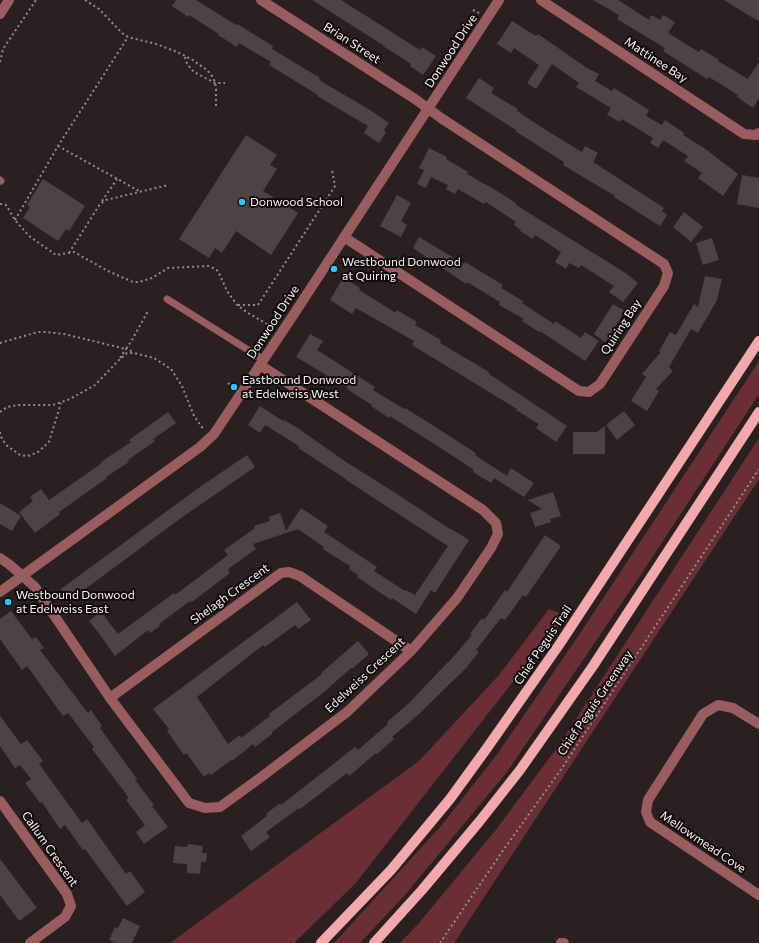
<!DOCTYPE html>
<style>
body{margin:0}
canvas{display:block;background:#2b2020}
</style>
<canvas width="759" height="943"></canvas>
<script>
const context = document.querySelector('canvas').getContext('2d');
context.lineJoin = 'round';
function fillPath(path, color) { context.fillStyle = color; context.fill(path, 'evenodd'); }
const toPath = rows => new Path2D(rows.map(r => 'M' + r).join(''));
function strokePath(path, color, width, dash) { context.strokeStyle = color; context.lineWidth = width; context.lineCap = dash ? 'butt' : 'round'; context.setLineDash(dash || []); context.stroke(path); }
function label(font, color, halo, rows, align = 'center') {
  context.font = font + ' Commissioner,sans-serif'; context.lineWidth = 4; context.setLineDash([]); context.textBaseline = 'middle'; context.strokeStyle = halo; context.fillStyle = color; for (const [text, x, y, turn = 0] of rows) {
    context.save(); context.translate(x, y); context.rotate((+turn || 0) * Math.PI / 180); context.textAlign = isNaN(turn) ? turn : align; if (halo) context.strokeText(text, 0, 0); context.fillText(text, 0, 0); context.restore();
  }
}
const green = toPath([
 [759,361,759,394,640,576,507,772,405,895,360,943,334,943,441,826,498,753,579,635],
 [759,438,759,479,454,943,400,943,419,923,495,831,559,745],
 [549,609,565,615,355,884,294,943,170,943,419,761,499,675]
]);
const building = toPath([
 [176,0,196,0,236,25,237,24,273,46,272,49,320,78,319,80,370,110,389,123,384,130,386,132,379,143,364,133,368,126,317,96,318,95,269,65,271,62,239,43,237,47,218,35,219,34,189,15,188,17,172,6],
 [312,0,341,0,420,50,422,47,436,56,423,75,410,66,411,64,383,46,383,45],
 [593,0,618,0,649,20,651,15,660,20,663,15,675,22,668,33,699,52,701,49,719,60,718,61,748,79,759,62,759,98,753,108,737,97,738,95,709,77,707,79,663,51,665,48,617,19,619,15],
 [724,0,759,0,759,21,748,15],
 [512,21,536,36,538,34,587,68,599,74,595,81,612,91,614,88,649,110,646,116,662,125,665,120,684,133,683,135,704,148,738,174,723,196,698,178,702,173,684,161,688,156,663,140,658,148,650,143,653,138,622,119,620,122,607,115,611,108,576,87,579,83,552,64,536,89,527,83,539,65,514,48,511,53,497,44],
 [479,78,494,88,491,93,518,109,517,111,544,129,582,152,585,146,598,153,593,162,664,208,662,211,667,215,660,226,614,197,615,196,563,165,564,162,515,131,516,130,466,98],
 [246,135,277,155,270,165,277,169,263,191,298,213,271,255,236,231,222,253,215,248,209,258,179,239],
 [429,148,447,157,446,159,468,172,467,174,502,194,517,204,516,205,624,272,638,283,623,302,609,292,614,286,581,265,579,268,569,263,566,269,555,262,561,252,535,235,533,239,520,231,521,230,514,225,516,222,486,202,484,204,458,189,455,194,446,189,448,185,431,177,426,188,417,184,424,170,419,168],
 [742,175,759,178,759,208,737,204],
 [43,179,85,206,69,231,66,229,58,241,23,218,30,207,27,205],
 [397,195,411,203,401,221,407,225,401,237,380,226],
 [684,212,703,227,691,242,673,227],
 [419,237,464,264,465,262,503,285,501,288,523,301,522,303,554,324,555,321,581,338,585,332,599,341,585,361,540,331,539,332,522,321,524,319,499,305,500,302,467,282,466,284,413,248],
 [712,238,719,260,703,265,696,243],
 [705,276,722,279,717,300,698,333,691,329,669,367,673,371,656,389,659,391,647,411,631,401,646,377,642,374,661,352,659,351,670,332,676,335,694,304,698,307],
 [343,278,360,288,359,290,396,313,397,310,417,322,415,325,441,340,440,343,489,372,489,374,567,426,556,442,536,428,539,424,516,410,517,409,412,345,414,341,356,308,352,314,330,300],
 [613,304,625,311,605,342,594,334],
 [310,334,323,341,317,350,375,387,373,390,404,409,405,408,429,423,476,453,475,455,507,476,511,468,534,483,524,497,494,478,491,483,473,472,474,470,450,454,390,416,389,418,371,406,372,405,347,389,348,388,296,357],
 [260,406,283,421,284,420,299,429,346,462,397,494,450,529,451,529,469,540,435,593,431,590,416,614,392,598,391,600,357,577,358,575,349,569,350,566,323,549,324,547,298,529,253,544,256,549,228,569,230,573,192,602,190,601,159,624,160,626,150,633,148,630,115,656,98,632,89,621,101,612,118,634,174,593,175,595,203,574,228,555,224,550,255,528,254,526,270,521,269,517,280,513,286,531,301,508,328,526,324,532,377,567,374,571,405,591,406,590,415,595,448,546,346,480,346,479,298,448,299,446,265,425,260,433,248,425],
 [624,411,635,425,617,440,606,425],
 [168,412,176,423,153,439,155,441,128,460,129,462,106,477,107,478,59,512,60,514,35,533,19,512,33,501,30,497,41,489,49,500,82,477,102,463,101,462,131,442,129,440],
 [605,426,605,454,573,454,573,432,597,432],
 [247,455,255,467,181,518,69,601,61,589,197,489],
 [553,492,561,516,550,519,551,522,535,527,530,513,542,509,528,500],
 [0,503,21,516,12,531,0,524],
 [545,535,561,546,526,597,523,595,505,620,501,618,476,650,479,652,466,668,419,714,392,737,394,739,377,754,376,753,349,776,347,773,300,809,299,808,266,832,270,837,251,851,241,836,267,816,266,814,280,803,281,805,355,747,358,750,388,724,387,722,409,703,448,662,448,663,472,635,470,634,482,618,484,620,505,590,507,592],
 [297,602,311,620,298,629,295,625,265,647,263,645,197,697,228,744,240,735,241,738,270,716,269,714,322,674,321,673,358,641,369,654,352,669,351,668,324,692,272,732,272,734,255,747,253,744,232,761,231,760,211,775,209,773,204,777,186,753,184,755,167,731,169,729,153,709],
 [11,611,32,639,36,637,44,648,40,650,88,713,91,710,102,726,100,728,137,779,135,780,154,805,152,806,168,827,144,844,136,832,145,825,126,800,129,798,92,749,94,747,68,713,63,716,27,666,22,670,0,639,0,619],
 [0,716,21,744,27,740,43,761,39,764,82,823,87,819,126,874,130,871,145,892,127,906,85,849,83,850,65,825,60,829,42,802,40,803,25,783,31,779,20,765,15,768,0,746],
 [188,844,203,846,202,853,207,853,206,862,201,862,200,874,187,873,187,864,173,863,175,846,187,847],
 [0,859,37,908,19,921,0,895],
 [123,918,140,926,132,943,115,943,109,940,115,927,118,928]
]);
const path = toPath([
 [85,0,99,9,122,33,128,37,156,44,177,52,191,59,207,70,212,76,215,82,216,89,216,109],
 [473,10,479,13],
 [185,57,187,64,194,72,215,83,225,83],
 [0,62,3,49,36,0],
 [58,146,139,191],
 [102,201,117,179],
 [0,204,6,205,15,220,29,236,56,255,74,252,108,271,133,282,139,282,152,278,168,268,208,266,213,268,218,271,227,291,237,305,248,313,267,324],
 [15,220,58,146,128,37],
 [69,253,100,204,106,200,168,185],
 [238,305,258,305,335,186,332,170],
 [0,343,38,332,45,332,64,334,126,349,132,340,148,311],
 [120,358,126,349,134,352],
 [228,383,233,387],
 [0,412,7,407,18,405,53,405,70,399,95,385,120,359,127,353,134,353,154,358,171,369,182,386,194,416,204,430],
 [0,432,0,435,6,445,20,455,28,456,38,452,49,442,61,403],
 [18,592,24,596],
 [8,602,10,606],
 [440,943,504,849,560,771,759,469]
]);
const service = toPath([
 [0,180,1,181],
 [167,299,264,360]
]);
const minor = toPath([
 [261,0,415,99,441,118,664,264,668,273,664,286,600,384,589,392,579,391,344,237],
 [541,0,744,134,756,135,759,133],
 [0,14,9,0],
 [0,558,10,565,35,587,110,698,189,803,205,808,220,807,260,778,347,712,411,651,457,598,491,548,498,534,496,523,483,510,260,365],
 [110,698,281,573,289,572,300,576,411,651],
 [759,724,733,708,718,705,703,714,648,800,646,812,650,822,759,895],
 [0,801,67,894,71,906,65,917,30,943],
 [561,943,564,943]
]);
const tertiary = toPath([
 [0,592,200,447,214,434,292,317,499,0]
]);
const primary = toPath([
 [321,943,391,870,450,799,487,748,559,645,759,341],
 [374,943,422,890,479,822,520,770,593,666,759,412]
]);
const markers = [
 [242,202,4,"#23c9fe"],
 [334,269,4,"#23c9fe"],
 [234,387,4,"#23c9fe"],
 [8,602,4,"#23c9fe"]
];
const streetNames = [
 ["Brian Street",352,43,33],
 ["Donwood Drive",451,51,-57],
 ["Mattinee Bay",656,60,33],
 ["Donwood Drive",273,322,-57],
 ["Quiring Bay",621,327,-57],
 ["Shelagh Crescent",230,594,-36],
 ["Chief Peguis Trail",543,645,-56],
 ["Edelweiss Crescent",365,675,-43],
 ["Chief Peguis Greenway",595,703,-56],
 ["Mellowmead Cove",703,842,34],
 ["Callum Crescent",50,849,55]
];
const poiNames = [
 ["Donwood School",250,202],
 ["Westbound Donwood",342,262],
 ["at Quiring",342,276],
 ["Eastbound Donwood",242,380],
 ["at Edelweiss West",242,394],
 ["Westbound Donwood",16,595],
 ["at Edelweiss East",16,609]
];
fillPath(green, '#692f34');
fillPath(building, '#4f4242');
strokePath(path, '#948b8b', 2, [2, 3]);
strokePath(service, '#995d60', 7);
strokePath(minor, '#995d60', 10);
strokePath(tertiary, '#995d60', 10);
strokePath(primary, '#f3a8ab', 10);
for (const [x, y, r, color] of markers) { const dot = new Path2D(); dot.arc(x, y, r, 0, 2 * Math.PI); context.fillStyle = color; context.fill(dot); strokePath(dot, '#100b0b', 1.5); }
label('12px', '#faf2f2', '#100b0b', streetNames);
label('12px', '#faf2f2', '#100b0b', poiNames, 'left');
</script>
